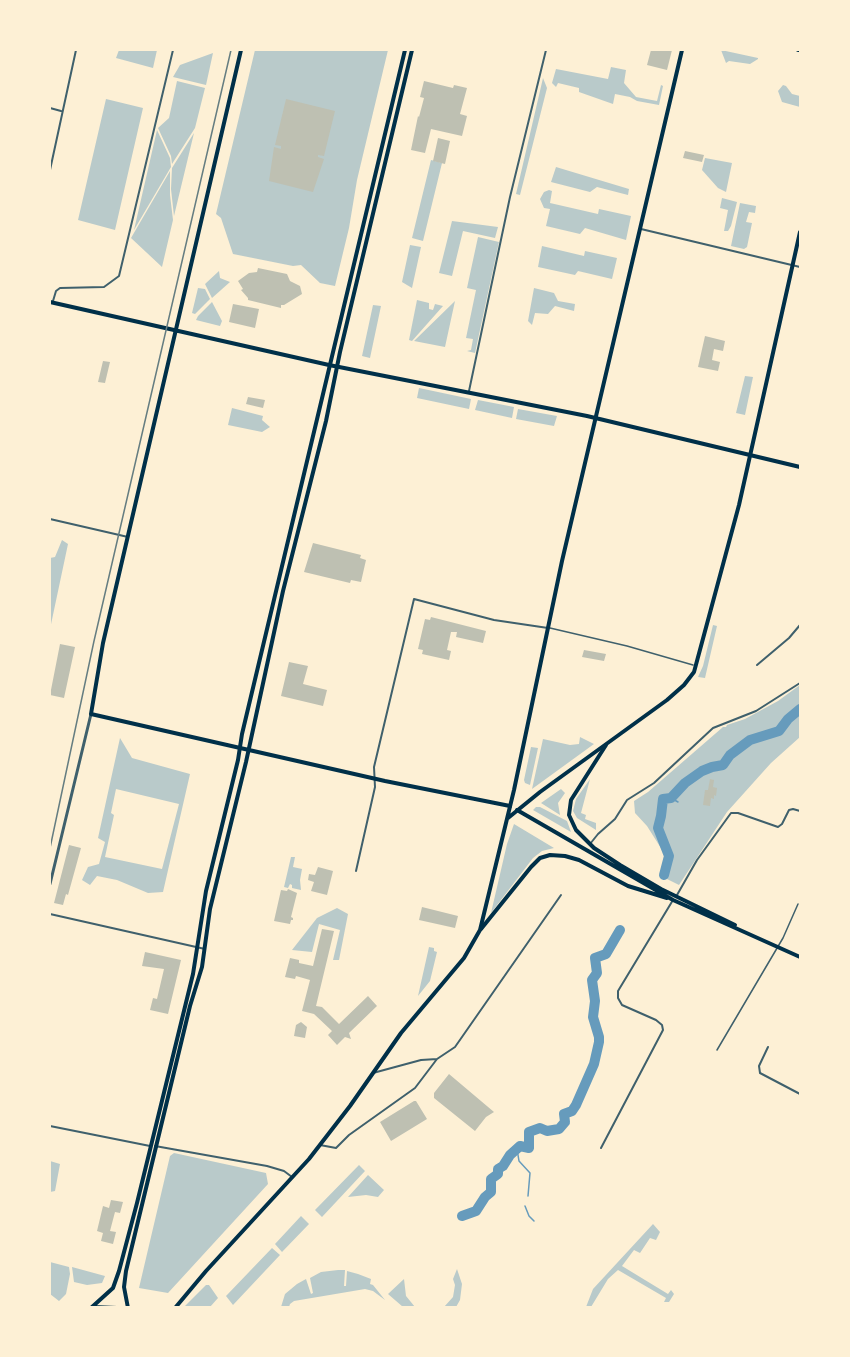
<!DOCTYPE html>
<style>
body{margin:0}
#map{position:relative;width:850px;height:1357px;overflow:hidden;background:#fdf0d5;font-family:Manrope,sans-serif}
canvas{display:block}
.frame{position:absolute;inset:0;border:51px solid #fdf0d5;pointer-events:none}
</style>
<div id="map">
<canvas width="850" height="1357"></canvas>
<div class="frame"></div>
</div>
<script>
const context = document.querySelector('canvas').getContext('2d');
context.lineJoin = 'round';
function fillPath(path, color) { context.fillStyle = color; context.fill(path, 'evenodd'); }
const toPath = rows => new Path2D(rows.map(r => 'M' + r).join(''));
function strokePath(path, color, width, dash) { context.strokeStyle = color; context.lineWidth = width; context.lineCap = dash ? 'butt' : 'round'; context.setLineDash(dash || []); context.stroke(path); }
const green = toPath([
 [119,50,157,50,153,68,116,58],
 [255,50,388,50,357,180,349,228,335,286,320,283,301,265,293,266,233,254,221,218,216,214],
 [721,50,758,58,758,59,750,64,729,61,726,63],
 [213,53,206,85,173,77,180,65],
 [611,67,626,70,624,83,636,97,657,101,661,85,663,86,659,105,637,101,630,97,615,94,613,104,579,92,579,88,558,83,556,87,552,83,556,69,608,79],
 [543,78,547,88,520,195,516,194],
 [177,81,205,88,195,128,172,164,171,156,158,128,169,118],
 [783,85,786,86,792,94,800,96,800,107,782,102,778,91],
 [106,99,143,108,115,230,78,220],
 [157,130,170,158,171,167,134,230],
 [194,133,174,216,171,189,172,168],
 [705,158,732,163,726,192,718,188,702,170],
 [431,160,442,163,423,241,412,238],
 [556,167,629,189,628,195,597,187,590,192,551,182],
 [170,171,170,195,173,220,162,267,131,238],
 [549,190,552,191,550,203,598,214,599,209,631,216,626,240,585,228,580,234,546,226,550,209,544,208,540,199,544,192],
 [722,198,737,202,731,226,728,231,724,231,728,210,720,208],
 [740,203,756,206,755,213,749,212,746,222,752,223,747,247,744,249,731,246],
 [452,221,498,227,495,238,463,231,452,276,439,273],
 [478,237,499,242,475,353,467,351,471,350,473,339,466,338,476,290,467,288],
 [410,245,421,247,412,288,402,282],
 [542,246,584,256,585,251,617,258,612,279,578,271,575,275,538,267],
 [219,271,220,278,230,282,212,298,205,284],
 [198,288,205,289,210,299,195,314,192,313],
 [534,288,554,293,558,301,575,304,574,311,555,306,548,314,535,313,532,325,528,321],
 [417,300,429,303,429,309,433,310,435,304,443,306,412,341,409,340],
 [455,301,445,347,414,341],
 [212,302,222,321,220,326,196,320,198,316],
 [373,305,381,306,370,358,362,356],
 [745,376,753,377,745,415,736,413],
 [419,388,471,399,469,409,417,398],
 [478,400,514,407,512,418,475,410],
 [232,408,263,416,262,420,270,427,262,432,228,425],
 [518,409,557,416,554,426,516,419],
 [62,540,68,544,50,629,50,558,55,557],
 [713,625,717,626,705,678,698,677,703,666],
 [800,685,800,737,771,763,727,812,679,885,665,878,669,867,664,853,647,826,635,813,634,801,648,792,723,727,726,727,727,725,745,719,778,701],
 [580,737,594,744,532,789,543,739,570,745,579,744],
 [120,738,132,758,190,774,163,892,148,893,117,880,97,876,90,885,82,880,88,867,99,864,105,842,98,838],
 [116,789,179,804,162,869,105,857,114,815,111,813],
 [531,747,538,748,530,785,525,783,524,780],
 [590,779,581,813,586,815,585,819,596,823,596,830,577,818,573,811,576,799],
 [561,789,565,793,558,803,560,815,541,803],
 [536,807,540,807,567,821,571,832,533,810],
 [514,824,554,848,542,851,533,858,491,913,507,844],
 [291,857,295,857,293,867,302,869,300,880,301,890,292,888,292,885,290,884,288,888,284,887],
 [337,908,348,914,339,960,333,960,340,930,319,924,312,952,292,950,317,918],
 [429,947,434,948,434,951,437,952,430,981,418,996],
 [174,1153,266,1173,268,1184,168,1293,139,1288,170,1156],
 [50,1161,60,1164,55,1191,50,1192],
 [359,1165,365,1171,322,1217,315,1210],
 [368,1175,384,1190,378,1197,366,1195,348,1197],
 [301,1216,309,1224,282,1252,275,1244],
 [653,1224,660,1232,656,1240,650,1238,640,1253,634,1250,622,1266,668,1294,671,1290,674,1294,669,1302,664,1302,666,1298,618,1270,608,1279,591,1307,586,1307,593,1289],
 [272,1248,280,1255,233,1305,226,1296],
 [50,1262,69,1267,70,1274,66,1294,59,1301,50,1294],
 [72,1267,105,1276,102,1283,87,1285,74,1282],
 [457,1269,462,1284,460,1300,456,1307,444,1307,453,1297,455,1285,453,1279],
 [338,1270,345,1270,344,1286,346,1286,347,1271,358,1274,371,1279,370,1284,373,1285,385,1300,373,1291,365,1289,294,1301,290,1304,289,1307,281,1307,285,1294,297,1284,306,1279,311,1294,313,1293,310,1278,321,1272],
 [404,1279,406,1296,415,1307,403,1307,388,1294],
 [206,1285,209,1285,218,1298,210,1307,184,1307]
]);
const stream = toPath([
 [671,798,678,802],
 [517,1149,519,1161,530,1173,528,1196],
 [525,1206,529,1216,534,1221]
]);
const river = toPath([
 [664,875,669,856,658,828,661,816,663,799,671,798,685,783,702,771,712,767,723,765,730,755,750,740,779,731,788,719,800,709],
 [462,1216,476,1211,485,1197,491,1192,491,1179,498,1174,498,1169,503,1166,510,1155,520,1146,529,1148,529,1132,540,1128,547,1131,559,1129,565,1122,564,1114,572,1111,576,1105,594,1064,599,1042,599,1037,593,1017,595,1001,592,980,597,973,595,958,606,954,620,930]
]);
const building = toPath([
 [651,50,672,50,667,70,647,65],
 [424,81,453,88,454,85,467,88,460,114,467,116,462,136,431,129,425,153,411,150,418,116,419,117,424,98,420,97],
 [286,99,335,111,324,156,318,155,318,157,324,159,313,192,269,181,274,147,281,149,281,146,275,145],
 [438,138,450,141,445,164,433,161],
 [685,151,704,155,702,162,683,158],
 [258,268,287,274,290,281,300,286,302,294,284,305,281,305,281,308,248,300,248,298,241,290,243,289,238,281,249,273,257,272],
 [233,304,259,309,255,328,229,322],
 [705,336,725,341,723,351,714,349,712,360,720,362,718,371,698,367],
 [103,361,110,362,105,383,98,382],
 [248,397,265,400,263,408,246,404],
 [313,543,361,555,360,558,366,560,361,582,351,580,350,583,304,572],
 [431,617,486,631,483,643,456,637,457,632,451,632,447,650,451,651,449,660,422,654,423,650,418,649,425,619,430,620],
 [60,644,75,647,64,698,50,695],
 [584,650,606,654,604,661,582,657],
 [289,662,308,666,303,684,327,690,323,706,281,696],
 [710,779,714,780,713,787,717,788,716,796,714,795,714,799,711,798,710,806,703,805,705,790,708,790],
 [69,845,81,848,68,895,66,894,63,905,54,903],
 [318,867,333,871,327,895,311,891,314,882,308,880,309,874,315,875],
 [288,889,297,893,291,917,293,918,293,920,291,920,290,924,274,921,281,890,287,891],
 [422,907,458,916,455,928,419,920],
 [322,929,334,931,316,1006,322,1007,339,1024,368,996,377,1006,349,1033,351,1039,345,1037,337,1045,328,1035,332,1031,314,1014,302,1011,310,980,296,976,295,979,285,977,290,958,299,960,299,963,313,966],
 [145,952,181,960,168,1014,150,1010,153,998,157,999,164,969,142,966],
 [301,1022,307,1027,305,1038,294,1036,296,1025],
 [449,1074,494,1112,486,1117,475,1131,434,1098,434,1093],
 [414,1101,416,1101,427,1119,391,1141,380,1122],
 [111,1200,123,1202,120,1213,115,1212,110,1231,116,1232,113,1244,101,1241,103,1233,97,1231,103,1206,109,1208]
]);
const service = toPath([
 [550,628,627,646,693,665],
 [717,1050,783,938,798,904]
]);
const minor = toPath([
 [50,108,61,111],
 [50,170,76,50],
 [641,229,800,267],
 [53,301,56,291,60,288,104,287,119,276,173,50],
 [469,391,510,197,546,50],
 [50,519,128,537],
 [757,665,789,638,800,625],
 [590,844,598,834,615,819,627,800,654,783,713,728,756,711,800,683],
 [356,871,375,787,374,767,414,599,494,620,548,628],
 [677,895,697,860,731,813,738,813,778,827,782,824,789,810,793,809,800,811],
 [50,914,205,949],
 [768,1047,759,1066,760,1073,800,1094],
 [373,1073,421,1060,437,1059,455,1047,561,895],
 [50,1126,150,1146],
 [320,1145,336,1148,349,1135,415,1088,437,1059],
 [155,1146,267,1166,284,1171,292,1177],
 [601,1148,663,1030,662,1025,656,1020,622,1005,618,998,618,991,673,900]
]);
const tertiary = toPath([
 [50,884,91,714]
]);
const secondary = toPath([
 [241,50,103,643,91,714,385,781,510,806],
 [798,50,800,50],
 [50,302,329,365,587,416,800,467],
 [606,745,571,800,569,815,576,830,594,848,620,865,661,889,735,925],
 [517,810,673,900,800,957],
 [481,929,531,867,540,858,550,855,565,856,579,860,628,886,667,898]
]);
const primary = toPath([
 [508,818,540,792,667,700,684,685,694,672,739,505,800,232],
 [92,1307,113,1288,119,1271,137,1203,193,974,206,891,238,760,242,734,405,50],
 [92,1307,117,1308],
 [128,1308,124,1287,126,1271,190,1006,202,967,210,909,246,762,283,591,326,421,340,352,412,50],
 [175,1308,206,1271,309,1159,350,1106,401,1033,464,958,480,930,514,790,562,561,682,50]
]);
const tram = toPath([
 [50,848,94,641,231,50]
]);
fillPath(green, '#b9caca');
strokePath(stream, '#669bbc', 1.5);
strokePath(river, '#669bbc', 10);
fillPath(building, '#bec0b2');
strokePath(service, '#3f606c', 1.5);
strokePath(minor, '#3f606c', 2);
strokePath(tertiary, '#3f606c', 3);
strokePath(secondary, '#003049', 4);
strokePath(primary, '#003049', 4);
strokePath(tram, '#657d81', 1.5);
</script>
